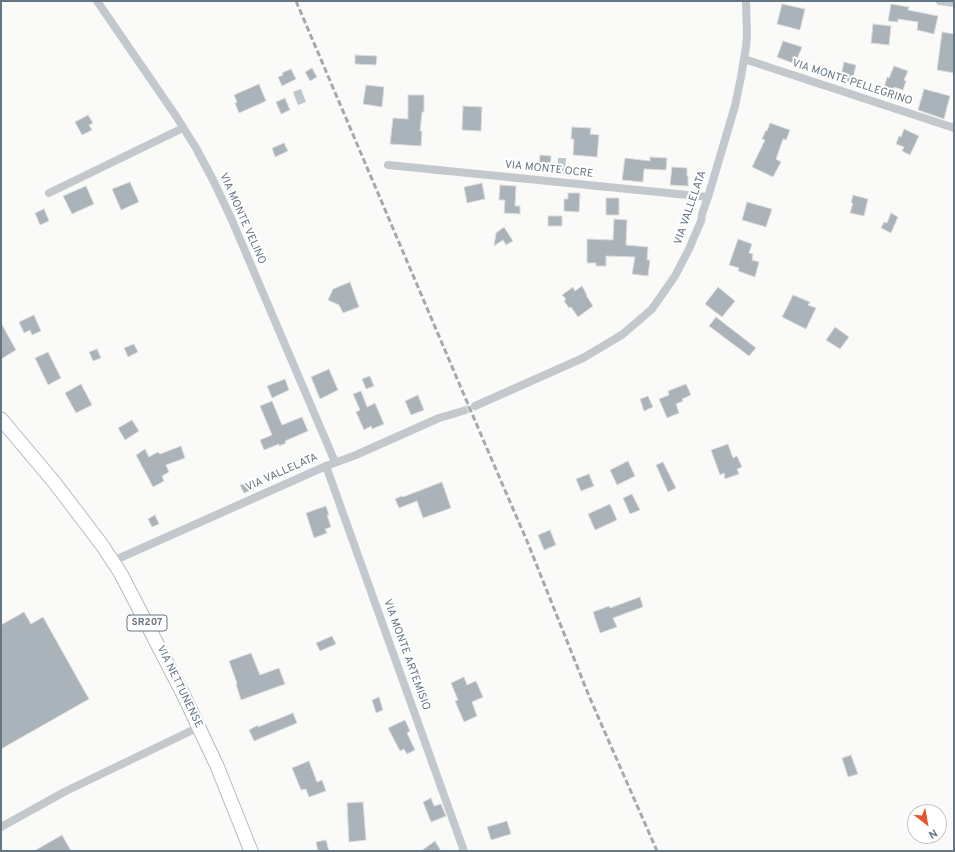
<!DOCTYPE html>
<style>
body{margin:0}
#map{position:relative;width:955px;height:852px;overflow:hidden;background:#fafaf8;font-family:Overpass,sans-serif}
canvas{display:block}
.frame{position:absolute;inset:0;border:2px solid #657683;pointer-events:none}
.north{position:absolute;left:907px;top:804px;width:40px;height:40px;box-sizing:border-box;background:#fff;border:1px solid #c1c8cd;border-radius:50%;rotate:149deg;font-size:11px;font-weight:700;line-height:16px;text-align:center;color:#657683}
.north::after{content:'';display:block;margin:auto;width:14px;height:18px;background:#e4572e;clip-path:polygon(50% 0,100% 100%,50% 72%,0 100%)}
</style>
<div id="map">
<canvas width="955" height="852"></canvas>
<div class="frame"></div>
<div class="north">N</div>
</div>
<script>
const context = document.querySelector('canvas').getContext('2d');
context.lineJoin = 'round';
function fillPath(path, color) { context.fillStyle = color; context.fill(path, 'evenodd'); }
const toPath = rows => new Path2D(rows.map(r => 'M' + r).join(''));
function strokePath(path, color, width, dash) { context.strokeStyle = color; context.lineWidth = width; context.lineCap = dash ? 'butt' : 'round'; context.setLineDash(dash || []); context.stroke(path); }
function label(font, color, halo, rows, align = 'center') {
  context.font = font + ' Overpass,sans-serif'; context.lineWidth = 4; context.setLineDash([]); context.textBaseline = 'middle'; context.strokeStyle = halo; context.fillStyle = color; for (const [text, x, y, turn = 0] of rows) {
    context.save(); context.translate(x, y); context.rotate((+turn || 0) * Math.PI / 180); context.textAlign = isNaN(turn) ? turn : align; if (halo) context.strokeText(text, 0, 0); context.fillText(text, 0, 0); context.restore();
  }
}
const water = toPath([
 [301,89,306,102,298,105,293,92],
 [558,158,566,158,565,174,557,173]
]);
const building = toPath([
 [782,4,805,9,800,30,777,24,782,4],
 [891,4,909,7,908,10,938,16,934,34,917,30,918,22,898,19,898,22,888,21,891,4],
 [873,24,891,26,889,45,871,43,873,24],
 [942,32,954,34,954,73,937,70,942,32],
 [783,41,802,47,795,64,777,57,783,41],
 [355,55,377,56,376,65,355,64,355,55],
 [844,62,856,65,852,83,840,80,844,62],
 [894,66,908,71,904,80,906,81,903,90,894,87,893,90,884,88,887,77,889,78,894,66],
 [312,68,317,77,310,81,305,72,312,68],
 [291,69,296,79,282,86,278,77,283,75,282,73,291,69],
 [259,84,266,101,239,113,235,103,237,102,234,95,259,84],
 [366,85,384,87,382,107,363,104,366,85],
 [924,89,950,96,944,119,918,110,924,89],
 [408,95,424,95,424,112,422,112,420,131,422,131,421,146,390,144,393,118,408,119,408,95],
 [285,98,290,110,281,114,276,102,285,98],
 [463,106,482,107,481,131,462,130,463,106],
 [88,115,93,123,89,125,92,130,82,135,75,122,88,115],
 [770,123,790,130,786,140,783,139,776,159,781,162,773,177,752,167,765,140,762,139,766,130,767,131,770,123],
 [572,127,591,128,590,134,599,135,597,157,573,155,574,139,571,139,572,127],
 [904,129,919,136,910,155,902,151,904,147,896,144,899,136,901,137,904,129],
 [284,143,288,151,275,157,272,148,284,143],
 [540,155,551,156,550,172,539,171,540,155],
 [650,157,667,158,666,170,644,169,643,182,622,180,625,158,650,161,650,157],
 [672,167,687,168,687,176,688,176,688,186,670,185,672,167],
 [130,182,139,202,121,210,112,189,130,182],
 [482,183,485,199,467,203,464,187,482,183],
 [500,185,516,186,515,206,520,206,520,214,504,213,505,200,499,200,500,185],
 [86,186,94,204,72,214,63,196,86,186],
 [568,193,580,193,579,212,564,211,564,199,568,199,568,193],
 [853,195,868,199,864,216,850,213,853,203,851,203,853,195],
 [606,198,619,198,619,215,606,215,606,198],
 [747,202,772,209,766,227,742,220,747,202],
 [44,209,49,221,40,225,35,213,44,209],
 [891,213,898,217,891,233,881,228,884,222,887,223,891,213],
 [548,216,562,216,562,226,548,226,548,216],
 [614,219,627,220,626,245,648,247,647,260,650,260,648,276,632,274,635,257,606,256,606,266,596,266,596,263,587,263,587,239,613,240,614,219],
 [504,227,513,241,506,245,503,240,494,246,496,233,504,227],
 [738,239,752,244,749,253,753,254,752,260,759,262,755,277,738,271,739,268,729,265,738,239],
 [350,282,359,307,343,313,339,305,328,300,333,289,350,282],
 [582,286,587,295,586,295,593,306,578,317,571,307,569,308,564,301,566,299,562,295,573,287,575,291,582,286],
 [718,287,735,301,722,317,705,304,718,287],
 [793,295,810,302,808,305,816,308,806,329,782,317,793,295],
 [34,315,41,331,32,335,30,330,24,333,19,322,34,315],
 [716,317,756,348,749,356,709,326,716,317],
 [1,323,16,350,1,359,1,323],
 [835,327,849,337,840,349,826,340,835,327],
 [134,344,138,352,128,357,124,348,134,344],
 [97,349,101,358,93,361,89,352,97,349],
 [48,352,61,378,48,385,35,358,48,352],
 [329,369,338,390,320,399,311,377,329,369],
 [370,376,374,386,366,389,362,379,370,376],
 [285,379,289,390,272,398,267,386,285,379],
 [81,384,92,405,76,413,65,393,81,384],
 [686,384,691,395,682,399,683,401,676,404,679,413,667,418,659,399,669,395,668,391,686,384],
 [361,391,367,407,375,403,384,424,372,429,371,426,364,430,356,412,360,410,353,394,361,391],
 [418,395,424,410,411,415,405,401,418,395],
 [648,396,653,407,644,411,640,399,648,396],
 [272,401,282,425,302,417,308,431,285,441,286,443,279,446,279,444,264,450,260,440,272,435,260,406,272,401],
 [132,420,139,431,125,440,118,428,132,420],
 [728,444,733,458,737,456,742,467,737,469,739,474,725,479,724,473,720,475,711,450,728,444],
 [181,446,185,458,166,465,169,472,162,476,164,481,153,487,136,455,145,449,149,457,158,452,160,454,181,446],
 [628,461,635,476,617,485,610,470,628,461],
 [663,462,676,488,668,492,656,465,663,462],
 [589,474,594,486,581,491,576,479,589,474],
 [254,480,257,488,244,493,240,485,254,480],
 [442,482,451,508,423,518,417,501,399,508,395,499,402,496,403,497,442,482],
 [632,494,640,510,630,514,623,498,632,494],
 [610,504,617,520,595,530,588,514,610,504],
 [326,506,329,515,327,515,331,527,325,529,327,533,314,538,306,513,326,506],
 [155,515,159,524,152,527,148,519,155,515],
 [550,530,556,545,544,550,538,535,550,530],
 [640,597,643,607,613,618,617,627,600,633,593,612,609,606,610,608,640,597],
 [24,612,31,624,43,617,89,699,1,749,1,625,24,612],
 [332,636,336,644,320,651,316,643,332,636],
 [251,653,260,675,279,668,285,684,241,700,236,684,237,683,229,661,251,653],
 [464,677,467,685,476,681,483,697,472,702,477,716,464,722,455,701,458,700,451,683,464,677],
 [379,697,383,710,376,713,372,700,379,697],
 [293,713,297,723,254,741,249,730,258,725,258,727,293,713],
 [405,720,410,731,407,733,415,750,407,754,404,749,400,751,388,728,405,720],
 [851,755,858,774,848,777,842,758,851,755],
 [309,761,317,782,322,780,326,791,309,797,306,789,301,790,292,768,309,761],
 [431,798,434,806,441,804,446,816,431,822,423,802,431,798],
 [363,802,366,840,349,842,347,803,363,802],
 [507,821,511,834,491,840,487,827,507,821],
 [62,835,71,851,34,851,62,835],
 [326,840,329,851,318,851,316,842,326,840],
 [435,841,441,851,421,851,435,841]
]);
const minorTunnel = toPath([
 [463,411,475,406]
]);
const minor = toPath([
 [97,1,176,116,196,148,213,180,231,218,335,462],
 [940,1,954,3],
 [744,59,954,128],
 [388,165,708,197],
 [49,193,183,128],
 [475,406,583,358,615,339,623,334,652,309,675,276,689,249,701,221,702,214,708,197,735,106,741,77,746,47,747,36,746,1],
 [326,466,464,851],
 [113,561,326,466,356,455,439,418,463,411],
 [1,827,66,791,199,727]
]);
const primary = toPath([
 [1,419,54,482,102,545,121,574,184,696,217,766,251,851]
]);
const rail = toPath([
 [296,1,482,437,527,541,589,696,657,851]
]);
const shields = [
 [147,623,40]
];
const shieldNames = [
 ["SR207",147,623]
];
const streetNames = [
 ["VIA MONTE PELLEGRINO",852,83,18],
 ["VIA MONTE OCRE",549,170,6],
 ["VIA VALLELATA",691,208,-71],
 ["VIA MONTE VELINO",242,219,66],
 ["VIA VALLELATA",282,473,-24],
 ["VIA MONTE ARTEMISIO",406,655,70],
 ["VIA NETTUNENSE",179,687,64]
];
fillPath(water, '#bbc7cb');
fillPath(building, '#aab3b9');
strokePath(building, '#dcdcda', 1);
strokePath(minorTunnel, '#d5d9db', 8, [8, 4]);
strokePath(primary, '#b5babe', 15);
strokePath(minor, '#c3c8cc', 8);
strokePath(primary, '#fff', 13);
strokePath(rail, '#a2aab0', 3, [6, 3]);
for (const [x, y, w] of shields) { const box = new Path2D(); box.roundRect(x - w / 2, y - 8, w, 16, 3); context.fillStyle = '#fff'; context.fill(box); strokePath(box, '#657683', 1); }
label('bold 10px', '#657683', null, shieldNames);
label('11px', '#657683', '#fff', streetNames);
</script>
